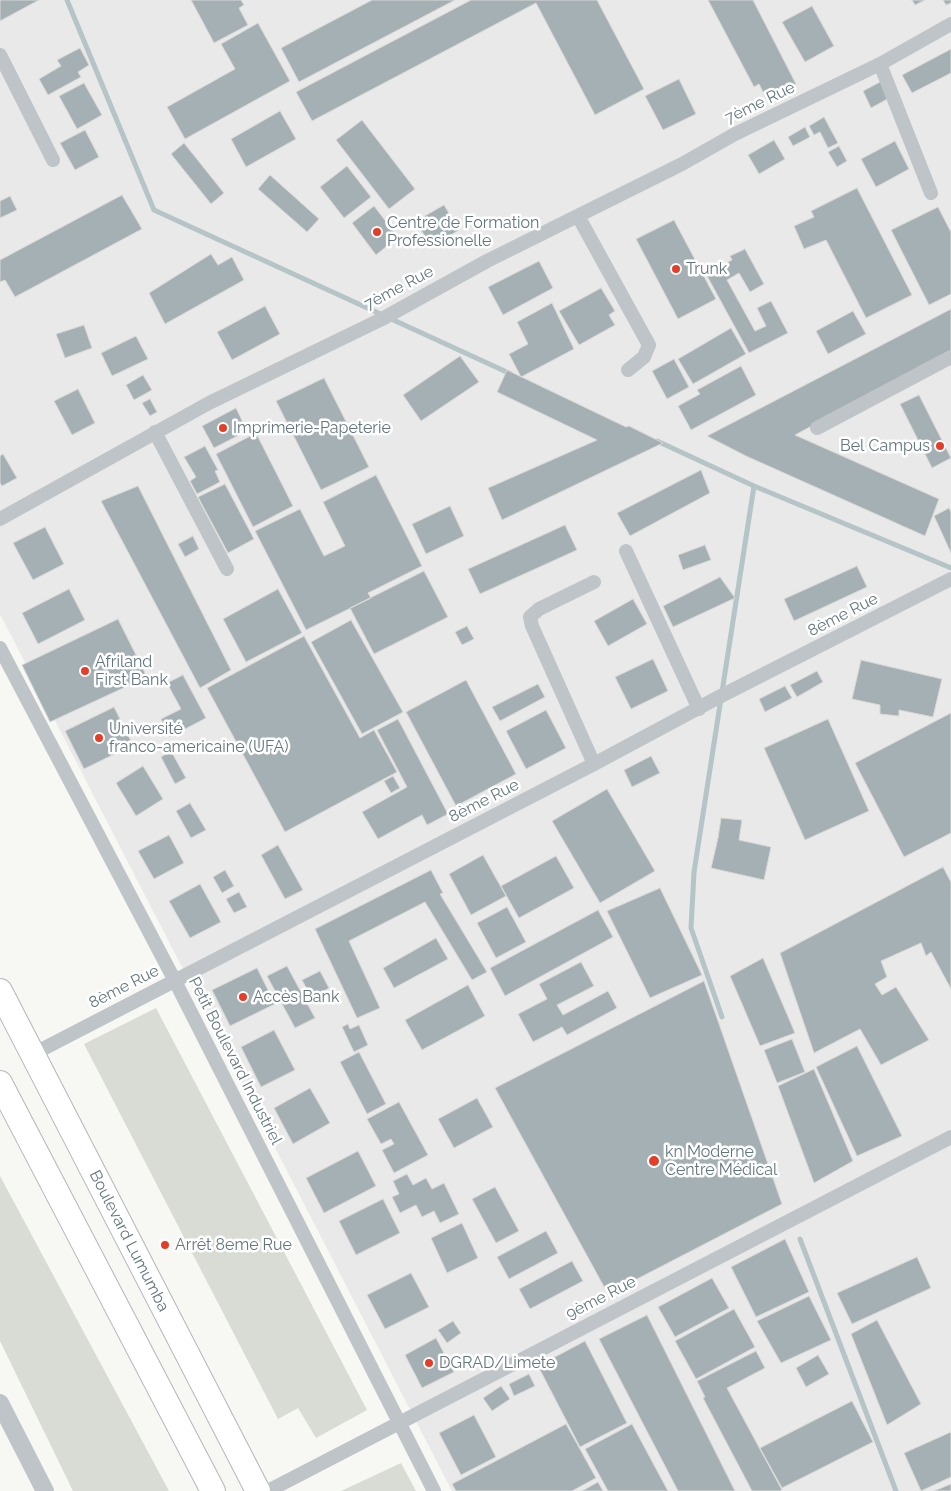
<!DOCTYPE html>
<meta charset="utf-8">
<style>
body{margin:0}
canvas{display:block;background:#f7f7f4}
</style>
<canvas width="951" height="1491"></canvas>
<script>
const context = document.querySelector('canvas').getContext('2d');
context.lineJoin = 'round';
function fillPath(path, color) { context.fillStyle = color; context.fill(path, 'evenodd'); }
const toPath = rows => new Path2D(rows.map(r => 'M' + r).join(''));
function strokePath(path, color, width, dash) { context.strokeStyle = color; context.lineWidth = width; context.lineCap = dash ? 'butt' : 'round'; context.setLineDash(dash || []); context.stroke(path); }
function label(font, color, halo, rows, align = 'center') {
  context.font = font + ' Raleway,sans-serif'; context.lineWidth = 5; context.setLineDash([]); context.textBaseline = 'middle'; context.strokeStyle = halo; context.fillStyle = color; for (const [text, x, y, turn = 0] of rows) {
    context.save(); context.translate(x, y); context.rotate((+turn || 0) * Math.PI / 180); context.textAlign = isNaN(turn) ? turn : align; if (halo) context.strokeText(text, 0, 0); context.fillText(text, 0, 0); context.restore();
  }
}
const built = toPath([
 [0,0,951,0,951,1491,452,1491,0,614]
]);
const green = toPath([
 [156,1008,367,1410,316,1438,298,1408,278,1419,84,1044],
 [0,1176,169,1491,73,1491,0,1341],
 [401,1463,416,1491,341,1491]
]);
const stream = toPath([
 [67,0,154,210,511,374],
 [657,441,754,486,951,568],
 [722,1017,691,928,694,872,754,486],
 [800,1239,896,1491]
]);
const building = toPath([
 [0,0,39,0,0,21,0,0],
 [191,0,241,0,244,5,239,8,248,25,214,43,191,0],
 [372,0,455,0,299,82,281,48,372,0],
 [471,0,597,0,644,89,595,115,536,3,312,121,296,92,471,0],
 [708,0,753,0,796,84,766,98,759,84,754,87,708,0],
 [912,0,925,0,915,5,912,0],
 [943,0,951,0,951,3,946,5,943,0],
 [812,6,834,46,805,62,782,22,812,6],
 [258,23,290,81,185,139,167,107,235,69,221,44,258,23],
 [80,48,89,65,78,72,81,77,48,95,39,79,61,66,57,60,80,48],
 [951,49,951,73,912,93,902,75,951,49],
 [679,79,696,114,663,130,645,96,679,79],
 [882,81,891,97,871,108,863,91,882,81],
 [84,83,102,115,77,129,59,96,84,83],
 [280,111,296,139,246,167,231,139,280,111],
 [824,117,838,143,828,148,820,132,814,135,809,126,824,117],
 [362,120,415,189,389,209,336,140,362,120],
 [805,127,810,137,793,146,788,137,805,127],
 [85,130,99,157,75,170,60,143,85,130],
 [774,140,785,159,759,174,748,155,774,140],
 [895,141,909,169,876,187,861,159,895,141],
 [184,143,224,193,211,204,171,154,184,143],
 [839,146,847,161,837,167,828,152,839,146],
 [347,166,371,197,344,218,320,187,347,166],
 [270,175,319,219,307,232,258,189,270,175],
 [857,188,912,295,866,318,826,240,804,249,794,226,814,217,811,211,857,188],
 [122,195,142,229,15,297,5,280,0,282,0,260,122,195],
 [10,196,17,210,0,218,0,201,10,196],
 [444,205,459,230,431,247,416,221,444,205],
 [374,206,398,237,376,255,352,223,374,206],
 [938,207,951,232,951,294,929,305,891,230,938,207],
 [674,220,716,299,678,319,636,239,674,220],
 [745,249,764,284,750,292,739,273,727,280,755,331,766,326,757,308,771,301,788,333,749,353,706,274,732,260,730,256,745,249],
 [211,254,218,265,232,257,244,280,165,324,149,293,211,254],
 [539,261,553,288,503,315,488,287,539,261],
 [601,288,615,311,609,315,615,325,579,345,559,311,601,288],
 [552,303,574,349,521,377,509,354,528,344,517,322,552,303],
 [265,306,280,334,232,360,217,332,265,306],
 [951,309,951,351,795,435,939,499,925,536,746,456,707,436,951,309],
 [853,311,866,334,828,354,816,331,853,311],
 [84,325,92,348,65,358,56,334,84,325],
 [731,328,746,354,693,384,678,359,731,328],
 [136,336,148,359,112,376,101,353,136,336],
 [460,356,479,382,421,421,403,395,460,356],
 [674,359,689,387,667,399,652,371,674,359],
 [741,366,756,395,691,430,678,406,700,394,697,390,741,366],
 [507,370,626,427,629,426,663,443,502,520,488,488,597,440,497,392,507,370],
 [143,375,152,390,134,400,126,385,143,375],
 [324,378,369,467,321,490,276,401,324,378],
 [78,389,95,423,72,435,54,401,78,389],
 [919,395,951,458,932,468,900,404,919,395],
 [150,399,157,412,150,416,142,403,150,399],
 [236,408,247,431,214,448,202,426,236,408],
 [256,433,293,506,253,527,216,454,256,433],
 [205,446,218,470,215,471,220,482,197,494,190,481,196,477,184,457,205,446],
 [3,454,17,478,2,486,0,483,0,456,3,454],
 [701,470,710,493,630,536,617,513,701,470],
 [376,475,422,566,368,593,371,598,306,630,255,531,300,509,324,556,345,546,323,502,376,475],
 [225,484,254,539,228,553,198,497,225,484],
 [138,486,231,670,200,688,101,501,138,486],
 [450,506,464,536,426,554,412,524,450,506],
 [949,508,951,512,951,553,934,516,949,508],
 [565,525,577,550,480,594,468,569,565,525],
 [45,527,64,564,33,580,13,543,45,527],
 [193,536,199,549,185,557,178,544,193,536],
 [705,545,711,560,683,570,678,555,705,545],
 [857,566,867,587,794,621,784,599,857,566],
 [424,571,448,617,374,654,350,608,424,571],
 [720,577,735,598,673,627,663,606,720,577],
 [69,589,85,620,38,644,22,613,69,589],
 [278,589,302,633,246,662,223,619,278,589],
 [633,599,647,624,608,646,594,621,633,599],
 [118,619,147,677,50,722,22,665,118,619],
 [351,620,403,712,362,734,311,642,351,620],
 [467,626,474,639,462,645,455,632,467,626],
 [304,636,360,738,374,730,397,772,285,832,207,688,304,636],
 [653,659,668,691,631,709,615,677,653,659],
 [861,660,942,679,933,717,899,710,899,716,880,714,880,705,852,699,861,660],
 [817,671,823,682,797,697,790,685,817,671],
 [183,675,206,718,170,737,161,719,181,709,167,683,183,675],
 [466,680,516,774,456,806,406,712,466,680],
 [538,684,545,697,500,721,492,707,538,684],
 [785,686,792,698,765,712,759,699,785,686],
 [114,707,133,745,84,769,65,731,114,707],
 [546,710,566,748,526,769,506,731,546,710],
 [951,713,951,833,904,857,855,763,951,713],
 [398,719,448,814,427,825,422,815,378,839,362,812,407,787,377,730,398,719],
 [828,719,869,811,805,840,764,748,828,719],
 [171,751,186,778,175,784,161,757,171,751],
 [651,756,660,773,632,787,624,770,651,756],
 [143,766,163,799,136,816,116,783,143,766],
 [393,776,400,788,391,793,384,781,393,776],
 [607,789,655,871,600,903,552,821,607,789],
 [190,803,206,830,191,838,176,811,190,803],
 [721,818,742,820,739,840,771,847,764,880,711,868,718,838,721,818],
 [169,835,184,863,154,879,138,851,169,835],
 [278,845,303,890,285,899,261,855,278,845],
 [483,855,506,896,471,915,449,874,483,855],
 [556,856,574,888,519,918,501,886,556,856],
 [943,867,951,882,951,989,931,952,926,956,921,943,881,961,887,977,875,984,882,995,896,987,929,1040,881,1065,860,1029,814,1053,780,953,943,867],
 [225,870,234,886,222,893,213,877,225,870],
 [431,870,443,893,440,894,487,972,472,980,425,902,349,941,380,1008,357,1018,315,929,431,870],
 [200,884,221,922,190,938,169,901,200,884],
 [660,888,702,975,650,998,607,911,660,888],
 [239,892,247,907,234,913,226,899,239,892],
 [507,907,526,942,496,958,477,923,507,907],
 [598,910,613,937,505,996,490,968,598,910],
 [436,938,448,959,394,988,383,968,436,938],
 [763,958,795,1033,760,1046,730,976,763,958],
 [581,962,594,986,557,1005,563,1015,608,991,617,1008,567,1035,562,1027,533,1042,518,1014,547,999,539,984,581,962],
 [287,966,315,1018,295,1028,267,976,287,966],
 [257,968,275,1004,230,1026,212,990,257,968],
 [320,971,329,988,312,998,302,980,320,971],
 [704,981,782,1204,608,1294,495,1088,704,981],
 [468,985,485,1016,422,1050,405,1020,468,985],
 [348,1024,350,1029,359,1025,368,1045,354,1052,342,1027,348,1024],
 [274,1030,295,1070,261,1087,241,1047,274,1030],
 [792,1039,805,1072,777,1083,764,1050,792,1039],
 [857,1046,902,1136,857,1156,816,1067,857,1046],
 [359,1052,386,1104,367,1114,340,1062,359,1052],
 [814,1069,853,1161,814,1183,778,1086,814,1069],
 [310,1088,330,1123,293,1144,274,1108,310,1088],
 [477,1098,493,1127,454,1148,438,1119,477,1098],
 [399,1102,428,1155,394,1173,382,1150,394,1144,391,1139,381,1144,367,1119,399,1102],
 [358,1151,376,1186,324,1213,306,1178,358,1151],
 [407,1174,413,1185,426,1178,432,1189,444,1183,459,1214,440,1223,434,1211,422,1217,416,1205,400,1213,392,1197,399,1194,393,1181,407,1174],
 [495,1187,519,1231,496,1243,472,1199,495,1187],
 [383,1199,400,1233,356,1255,339,1221,383,1199],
 [462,1223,478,1258,447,1273,431,1238,462,1223],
 [546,1231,558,1253,509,1279,497,1257,546,1231],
 [785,1239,809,1292,756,1317,731,1267,785,1239],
 [917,1257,931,1288,852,1324,837,1293,917,1257],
 [572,1261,583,1281,530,1309,519,1289,572,1261],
 [411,1273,429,1307,385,1329,367,1295,411,1273],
 [712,1278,729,1308,675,1337,658,1307,712,1278],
 [809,1296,831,1340,781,1363,757,1321,809,1296],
 [734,1309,755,1347,696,1379,675,1341,734,1309],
 [647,1315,735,1491,678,1491,599,1339,647,1315],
 [877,1320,921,1404,887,1425,851,1334,877,1320],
 [453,1321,461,1333,447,1343,438,1330,453,1321],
 [436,1338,454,1372,422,1388,405,1355,436,1338],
 [585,1341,627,1423,580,1447,538,1366,585,1341],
 [756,1351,765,1368,727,1388,782,1490,780,1491,752,1491,703,1398,705,1397,697,1381,756,1351],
 [818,1355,829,1374,806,1387,796,1368,818,1355],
 [529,1374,535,1386,514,1396,509,1384,529,1374],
 [501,1386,510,1399,492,1411,483,1398,501,1386],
 [852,1401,873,1442,782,1488,760,1448,852,1401],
 [474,1415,496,1457,461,1475,439,1433,474,1415],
 [566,1424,596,1478,572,1491,456,1491,452,1484,566,1424],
 [632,1424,668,1491,608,1491,585,1449,632,1424],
 [951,1432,951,1477,921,1491,904,1453,951,1432],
 [598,1482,603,1491,582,1491,598,1482],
 [951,1484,951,1491,934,1491,951,1484]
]);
const minor = toPath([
 [0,55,53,160],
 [880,64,931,193],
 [578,216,649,345,644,357,628,370],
 [817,428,951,357],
 [155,432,227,569],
 [0,519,209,403,382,319,487,261,682,164,735,134,880,64,951,24],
 [626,551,699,709],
 [594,582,539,609,530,617,532,626,594,764],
 [0,648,175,981,434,1491],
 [33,1054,594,764,719,697,951,579],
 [268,1491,951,1137]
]);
const tertiary = toPath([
 [0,1403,45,1491]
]);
const trunk = toPath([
 [0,991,258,1491],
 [0,1083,213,1491]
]);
const markers = [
 [377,232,5,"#e23e2a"],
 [676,269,5,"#e23e2a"],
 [223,428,5,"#e23e2a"],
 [940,446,5,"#e23e2a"],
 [85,671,5,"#e23e2a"],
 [99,738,5,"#e23e2a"],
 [243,997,5,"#e23e2a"],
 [654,1161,6,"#e23e2a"],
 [165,1245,5,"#e23e2a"],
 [429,1363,5,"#e23e2a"]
];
const streetNames = [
 ["7ème Rue",760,103,-26],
 ["7ème Rue",399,288,-28],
 ["8ème Rue",843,615,-27],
 ["8ème Rue",484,801,-27],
 ["8ème Rue",124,987,-27],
 ["Petit Boulevard Industriel",235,1061,63],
 ["Boulevard Lumumba",129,1241,63],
 ["9ème Rue",601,1298,-27]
];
const poiNames = [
 ["Centre de Formation",387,223],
 ["Professionelle",387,241],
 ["Trunk",686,269],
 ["Imprimerie-Papeterie",233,428],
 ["Bel Campus",930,446,"right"],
 ["Afriland",95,662],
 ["First Bank",95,680],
 ["Université",109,729],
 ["franco-americaine (UFA)",109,747],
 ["Accès Bank",253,997],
 ["kn Moderne",665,1152],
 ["Centre Médical",665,1170],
 ["Arrêt 8eme Rue",175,1245],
 ["DGRAD/Limete",439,1363]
];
fillPath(built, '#e8e9e8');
fillPath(green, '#d8dcd4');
strokePath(stream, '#b5c4c6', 5);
fillPath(building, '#a5b0b4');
strokePath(building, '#d9d9d7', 1);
strokePath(trunk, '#b2b7ba', 26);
strokePath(minor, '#bec4c7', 14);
strokePath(tertiary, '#bec4c7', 18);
strokePath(trunk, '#fff', 24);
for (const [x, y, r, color] of markers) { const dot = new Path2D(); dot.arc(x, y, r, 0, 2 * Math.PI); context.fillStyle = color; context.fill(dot); strokePath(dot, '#fff', 2); }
label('16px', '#63767f', '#fff', streetNames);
label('16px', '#63767f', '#fff', poiNames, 'left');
</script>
